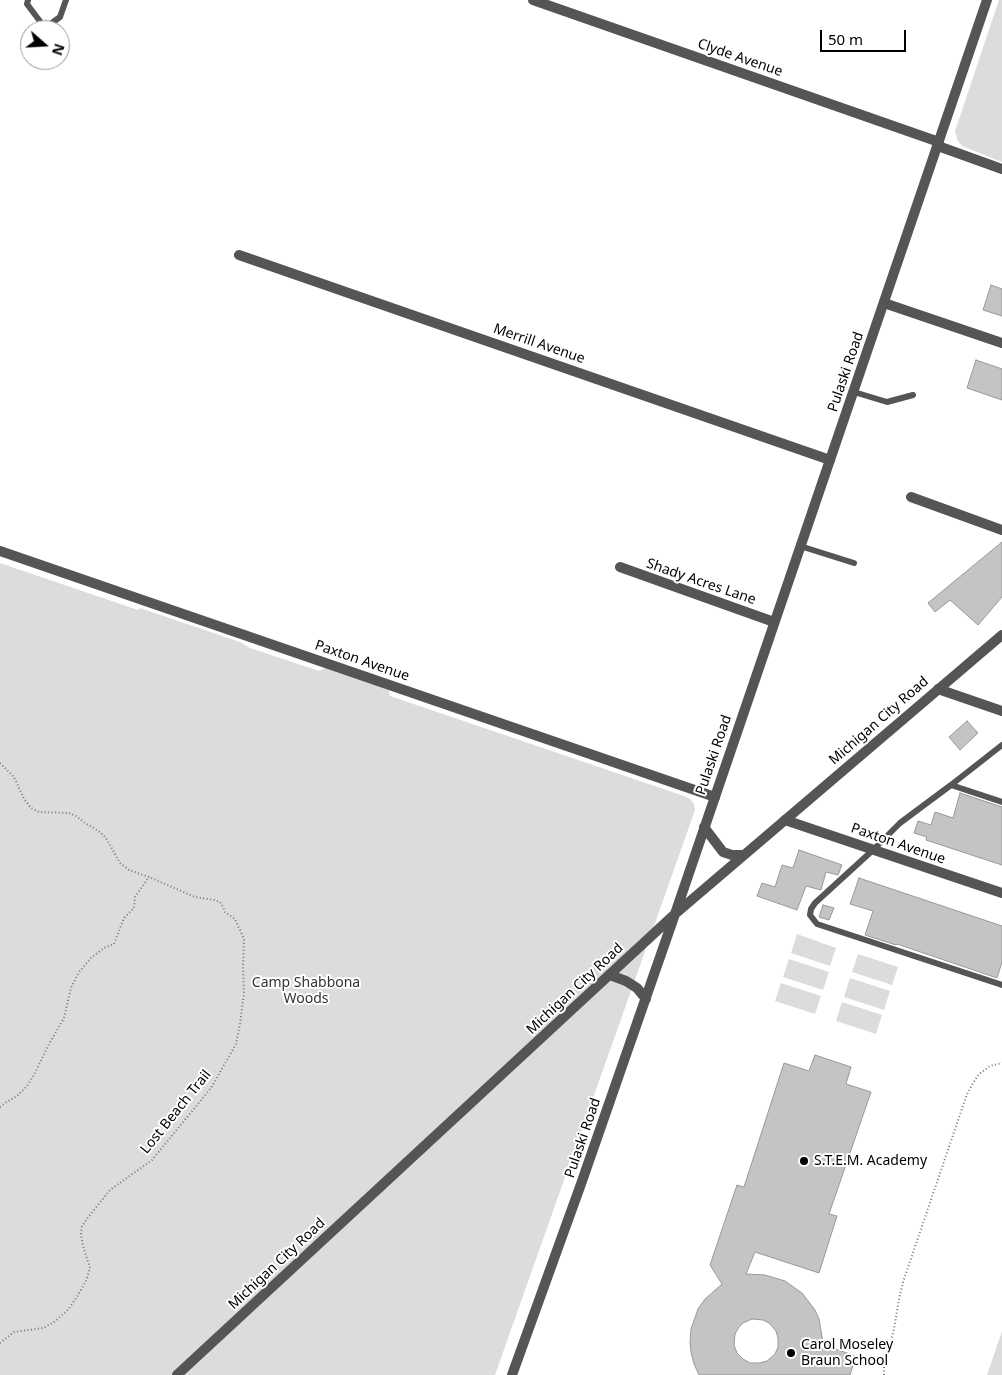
<!DOCTYPE html>
<style>
body{margin:0}
#map{position:relative;width:1002px;height:1375px;overflow:hidden;background:#fff;font-family:"Noto Sans",sans-serif}
canvas{display:block}
.north{position:absolute;left:20px;top:20px;width:50px;height:50px;box-sizing:border-box;background:#fff;border:1px solid #999;border-radius:50%;rotate:109deg;font-size:14px;font-weight:700;line-height:20px;text-align:center;color:#000}
.north::after{content:'';display:block;margin:auto;width:18px;height:22px;background:#000;clip-path:polygon(50% 0,100% 100%,50% 72%,0 100%)}
.scale{position:absolute;left:820px;top:30px;width:86px;height:22px;box-sizing:border-box;border:2px solid #000;border-top:0;padding-left:6px;font-size:15px;line-height:18px;white-space:nowrap;color:#000;-webkit-text-stroke:4px #fff;paint-order:stroke}
</style>
<div id="map">
<canvas width="1002" height="1375"></canvas>
<div class="north">N</div>
<div class="scale">50 m</div>
</div>
<script>
const context = document.querySelector('canvas').getContext('2d');
context.lineJoin = 'round';
function fillPath(path, color) { context.fillStyle = color; context.fill(path, 'evenodd'); }
const toPath = rows => new Path2D(rows.map(r => 'M' + r).join(''));
function strokePath(path, color, width, dash) { context.strokeStyle = color; context.lineWidth = width; context.lineCap = dash ? 'butt' : 'round'; context.setLineDash(dash || []); context.stroke(path); }
function label(font, color, halo, rows, align = 'center') {
  context.font = font + ' "Noto Sans",sans-serif'; context.lineWidth = 4; context.setLineDash([]); context.textBaseline = 'middle'; context.strokeStyle = halo; context.fillStyle = color; for (const [text, x, y, turn = 0] of rows) {
    context.save(); context.translate(x, y); context.rotate((+turn || 0) * Math.PI / 180); context.textAlign = isNaN(turn) ? turn : align; if (halo) context.strokeText(text, 0, 0); context.fillText(text, 0, 0); context.restore();
  }
}
const green = toPath([
 [999,0,1002,0,1002,162,962,146,958,141,955,131],
 [0,563,138,610,140,608,240,642,250,648,319,671,325,668,389,690,390,696,684,796,690,799,694,804,695,810,495,1375,0,1375],
 [797,934,836,948,830,966,791,953],
 [858,954,898,967,892,985,852,972],
 [789,959,829,972,823,990,783,977],
 [850,978,890,991,884,1010,844,997],
 [781,983,821,996,815,1014,775,1001],
 [842,1002,882,1015,876,1034,836,1021],
 [1002,1331,1002,1375,987,1375]
]);
const building = toPath([
 [991,285,1002,289,1002,316,983,310,991,285],
 [976,360,1002,369,1002,400,967,388,976,360],
 [1002,542,1002,597,978,625,950,600,935,612,928,603,1002,542],
 [967,721,978,733,960,750,949,737,967,721],
 [960,793,1002,807,1002,865,926,840,927,837,914,833,918,821,931,825,935,812,953,818,960,793],
 [799,850,842,865,838,875,826,872,821,890,806,886,797,910,757,896,762,883,775,887,782,865,793,868,799,850],
 [859,878,1002,926,1002,962,997,978,897,944,896,945,865,935,873,911,850,904,859,878],
 [823,905,834,908,829,920,819,917,823,905],
 [815,1055,851,1067,846,1084,871,1092,829,1214,837,1216,819,1273,755,1252,746,1274,765,1275,785,1281,802,1293,815,1310,819,1319,823,1342,831,1341,832,1348,856,1356,850,1375,699,1375,694,1364,691,1352,690,1342,691,1329,698,1309,705,1299,722,1284,710,1265,737,1185,744,1187,784,1063,809,1071,815,1055],
 [752,1319,763,1320,769,1323,776,1331,778,1338,778,1347,775,1354,767,1361,759,1363,750,1363,743,1359,737,1353,734,1345,735,1334,739,1327,743,1323,752,1319]
]);
const path = toPath([
 [0,763,14,777,24,799,31,808,39,812,69,813,76,816,85,823,100,832,106,838,120,863,129,870,149,877,195,897,214,900,220,902,223,907,225,912,235,919,244,939,243,967,244,993,240,1024,236,1044,211,1088,152,1160,110,1190,86,1220,82,1226,81,1234,83,1246,90,1268,86,1281,78,1295,68,1310,54,1322,43,1328,14,1332,0,1343],
 [0,1107,5,1103,17,1096,27,1086,36,1071,48,1046,64,1018,71,988,79,972,91,958,104,948,114,944,124,918,134,908,135,897,149,877],
 [884,1375,884,1366,894,1329,899,1299,903,1282,967,1094,973,1083,979,1074,990,1066,1002,1063]
]);
const service = toPath([
 [28,0,27,4,45,28,60,17,66,0],
 [854,392,887,402,913,395],
 [800,546,854,563],
 [1002,745,951,785,900,823,873,850,815,903,811,909,810,915,817,924,1002,985],
 [951,785,1002,802]
]);
const minor = toPath([
 [533,0,939,142],
 [938,146,1002,169],
 [239,255,830,460],
 [884,303,1002,343],
 [911,497,1002,530],
 [0,551,715,797],
 [620,567,774,622],
 [938,689,1002,711],
 [785,820,1002,893]
]);
const tertiary = toPath([
 [704,827,723,852,732,855,744,855],
 [610,975,626,981,637,988,646,999],
 [177,1375,675,914,1002,635],
 [512,1375,581,1184,675,914,987,0]
]);
const markers = [
 [804,1161,5,"#000"],
 [791,1353,5,"#000"]
];
const streetNames = [
 ["Clyde Avenue",740,58,19],
 ["Merrill Avenue",539,344,19],
 ["Pulaski Road",846,372,-71],
 ["Shady Acres Lane",701,582,19],
 ["Paxton Avenue",362,661,19],
 ["Michigan City Road",879,721,-41],
 ["Pulaski Road",714,755,-71],
 ["Paxton Avenue",898,844,19],
 ["Michigan City Road",575,989,-43],
 ["Lost Beach Trail",176,1112,-51],
 ["Pulaski Road",583,1138,-71],
 ["Michigan City Road",277,1264,-43]
];
const parkNames = [
 ["Camp Shabbona",306,983],
 ["Woods",306,999]
];
const poiNames = [
 ["S.T.E.M. Academy",814,1161],
 ["Carol Moseley",801,1345],
 ["Braun School",801,1361]
];
fillPath(green, '#dcdcdc');
fillPath(building, '#c4c4c4');
strokePath(building, '#999', 1);
strokePath(path, '#777', 2, [1, 2.5]);
strokePath(service, '#555', 6);
strokePath(minor, '#555', 10);
strokePath(tertiary, '#555', 10);
for (const [x, y, r, color] of markers) { const dot = new Path2D(); dot.arc(x, y, r, 0, 2 * Math.PI); context.fillStyle = color; context.fill(dot); strokePath(dot, '#fff', 2); }
label('14px', '#000', '#fff', streetNames);
label('14px', '#333', '#fff', parkNames);
label('14px', '#000', '#fff', poiNames, 'left');
</script>
